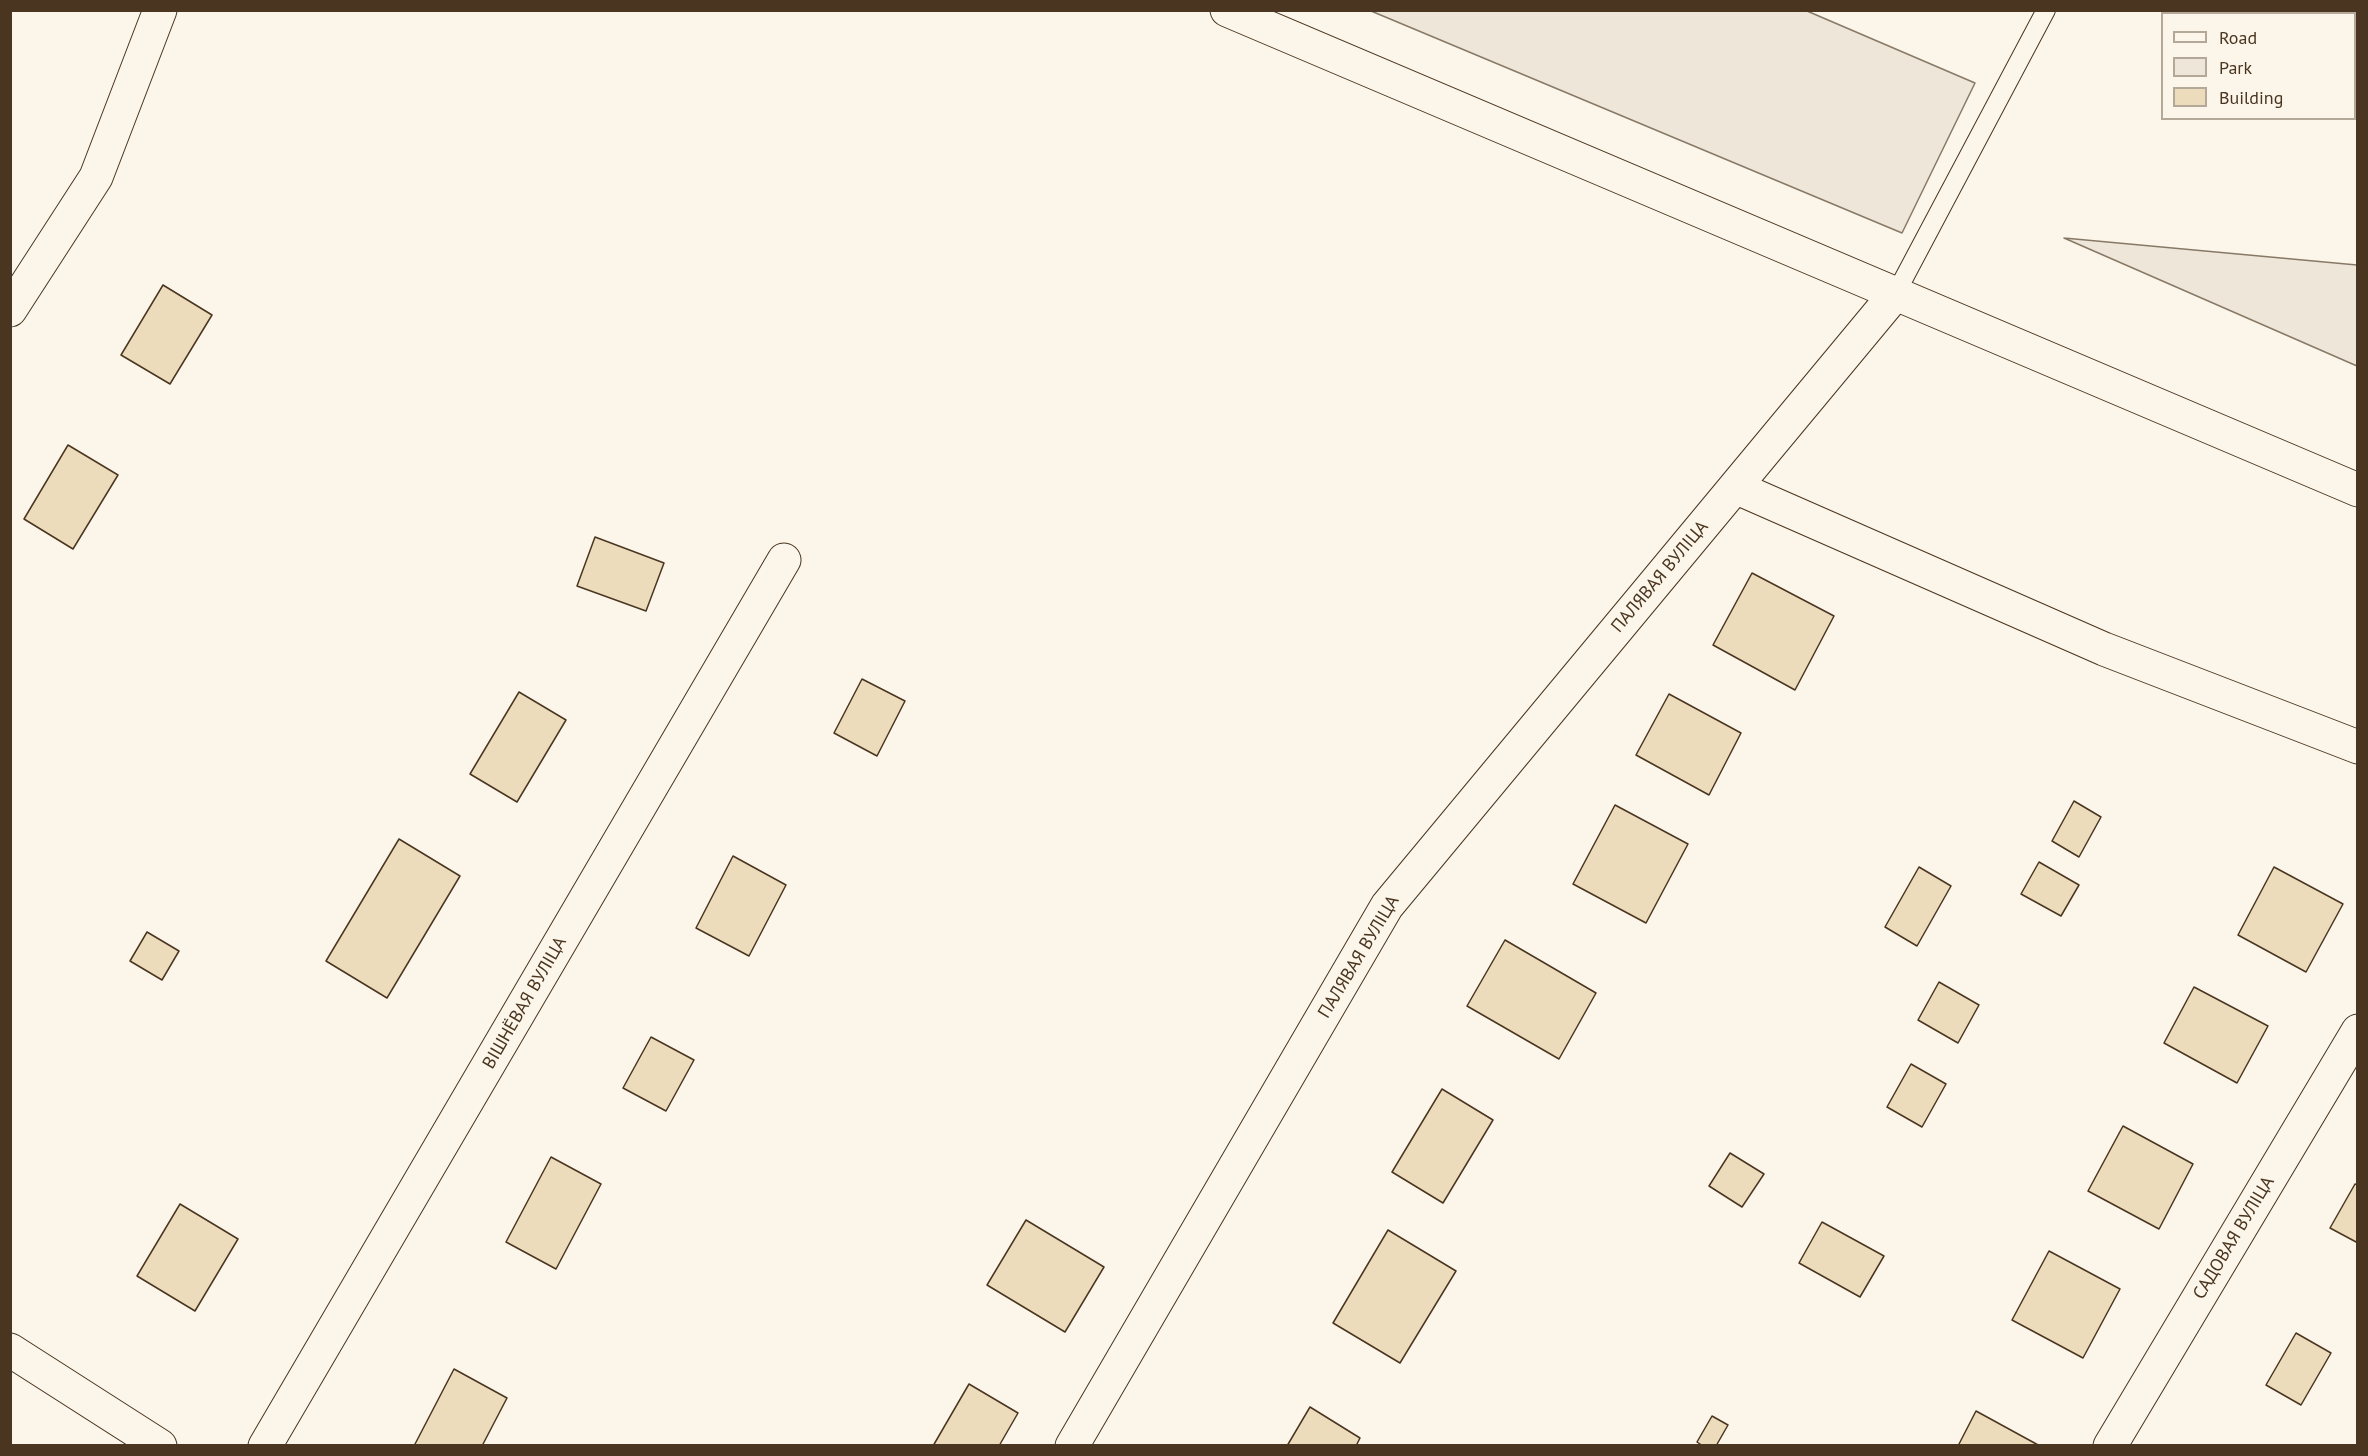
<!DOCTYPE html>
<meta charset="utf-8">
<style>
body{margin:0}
#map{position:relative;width:2368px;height:1456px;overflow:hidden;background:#fbf6e9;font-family:"PT Sans",sans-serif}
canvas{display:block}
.frame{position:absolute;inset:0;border:12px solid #4a3520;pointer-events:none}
.legend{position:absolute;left:2161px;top:12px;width:195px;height:108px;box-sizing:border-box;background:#fbf6e9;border:2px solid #b4a999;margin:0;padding:8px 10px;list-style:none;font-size:18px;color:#4a3520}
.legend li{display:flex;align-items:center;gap:12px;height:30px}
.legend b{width:30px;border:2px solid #b4a999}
</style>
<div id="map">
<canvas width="2368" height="1456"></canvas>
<div class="frame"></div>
<ul class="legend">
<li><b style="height:8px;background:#fbf6e9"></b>Road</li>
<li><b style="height:16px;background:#ede6d9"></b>Park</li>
<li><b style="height:16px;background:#ecdcbc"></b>Building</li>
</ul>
</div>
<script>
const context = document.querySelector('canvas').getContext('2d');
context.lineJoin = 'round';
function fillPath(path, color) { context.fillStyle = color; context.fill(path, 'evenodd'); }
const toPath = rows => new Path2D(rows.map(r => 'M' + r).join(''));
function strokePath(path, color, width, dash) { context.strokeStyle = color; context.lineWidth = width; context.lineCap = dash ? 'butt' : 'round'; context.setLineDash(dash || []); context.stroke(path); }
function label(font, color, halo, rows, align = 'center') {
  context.font = font + ' "PT Sans",sans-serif'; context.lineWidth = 4.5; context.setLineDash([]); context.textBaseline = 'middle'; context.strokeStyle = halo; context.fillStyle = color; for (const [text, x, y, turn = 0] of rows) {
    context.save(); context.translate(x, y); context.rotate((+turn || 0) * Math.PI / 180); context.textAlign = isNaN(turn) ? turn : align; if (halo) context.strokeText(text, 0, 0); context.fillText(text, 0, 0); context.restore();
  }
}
const green = toPath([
 [1371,11,1807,11,1975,83,1902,233,1371,11],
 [2064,238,2357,265,2357,366,2064,238]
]);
const building = toPath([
 [163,285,212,315,170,384,121,355,163,285],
 [68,445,118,475,73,549,24,519,68,445],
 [595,537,664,563,646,611,577,586,595,537],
 [1752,573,1834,616,1795,690,1713,645,1752,573],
 [862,679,905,701,877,756,834,733,862,679],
 [519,692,566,720,517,802,470,774,519,692],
 [1669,694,1741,733,1709,795,1636,755,1669,694],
 [2074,801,2101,817,2079,857,2052,841,2074,801],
 [1615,805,1688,844,1646,923,1573,884,1615,805],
 [399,839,460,876,387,998,326,961,399,839],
 [733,856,786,885,749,956,696,928,733,856],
 [2039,862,2079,885,2061,916,2021,894,2039,862],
 [1919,867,1951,886,1917,946,1885,927,1919,867],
 [2274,867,2343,904,2306,972,2238,935,2274,867],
 [147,932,179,951,162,980,130,961,147,932],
 [1505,940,1596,993,1559,1059,1467,1006,1505,940],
 [1939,982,1979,1005,1958,1043,1918,1020,1939,982],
 [2194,987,2268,1026,2237,1083,2164,1043,2194,987],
 [651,1037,694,1060,666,1111,623,1088,651,1037],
 [1911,1064,1946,1084,1922,1127,1887,1107,1911,1064],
 [1442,1089,1493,1120,1443,1203,1392,1172,1442,1089],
 [2123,1126,2193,1164,2159,1229,2088,1191,2123,1126],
 [1730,1153,1764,1174,1742,1207,1709,1186,1730,1153],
 [551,1157,601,1184,556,1269,506,1242,551,1157],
 [2355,1184,2358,1185,2358,1243,2330,1228,2355,1184],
 [180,1204,238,1239,195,1311,137,1276,180,1204],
 [1026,1220,1104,1267,1065,1332,987,1285,1026,1220],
 [1822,1222,1884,1256,1860,1297,1799,1263,1822,1222],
 [1388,1230,1456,1271,1400,1363,1333,1323,1388,1230],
 [2049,1251,2120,1289,2083,1358,2012,1320,2049,1251],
 [2296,1333,2331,1353,2301,1405,2266,1385,2296,1333],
 [454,1369,507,1398,482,1446,414,1446,454,1369],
 [969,1384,1018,1413,999,1446,933,1446,969,1384],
 [1310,1407,1360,1438,1356,1446,1287,1446,1310,1407],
 [1976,1411,2040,1446,1958,1446,1976,1411],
 [1712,1416,1728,1425,1716,1446,1703,1446,1697,1442,1712,1416]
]);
const lane = toPath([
 [1896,293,2046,10]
]);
const street = toPath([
 [10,310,96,177,160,10],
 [1735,487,2104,649,2358,747],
 [10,1350,160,1446],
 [265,1446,784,560],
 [1072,1446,1387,906,1896,293],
 [2110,1446,2358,1031]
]);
const secondary = toPath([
 [1227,10,2358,490]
]);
const streetNames = [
 ["ПАЛЯВАЯ ВУЛІЦА",1660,577,-50],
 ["ПАЛЯВАЯ ВУЛІЦА",1359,957,-59],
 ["ВІШНЁВАЯ ВУЛІЦА",525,1003,-60],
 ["САДОВАЯ ВУЛІЦА",2234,1238,-59]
];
fillPath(green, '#ede6d9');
strokePath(green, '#887966', 1.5);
fillPath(building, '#ecdcbc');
strokePath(building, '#4a3520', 1.5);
strokePath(lane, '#4a3520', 20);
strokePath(street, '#4a3520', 35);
strokePath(secondary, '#4a3520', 35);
strokePath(lane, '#fbf6e9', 18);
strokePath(street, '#fbf6e9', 33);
strokePath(secondary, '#fbf6e9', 33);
label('18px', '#4a3520', '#fbf6e9', streetNames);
</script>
